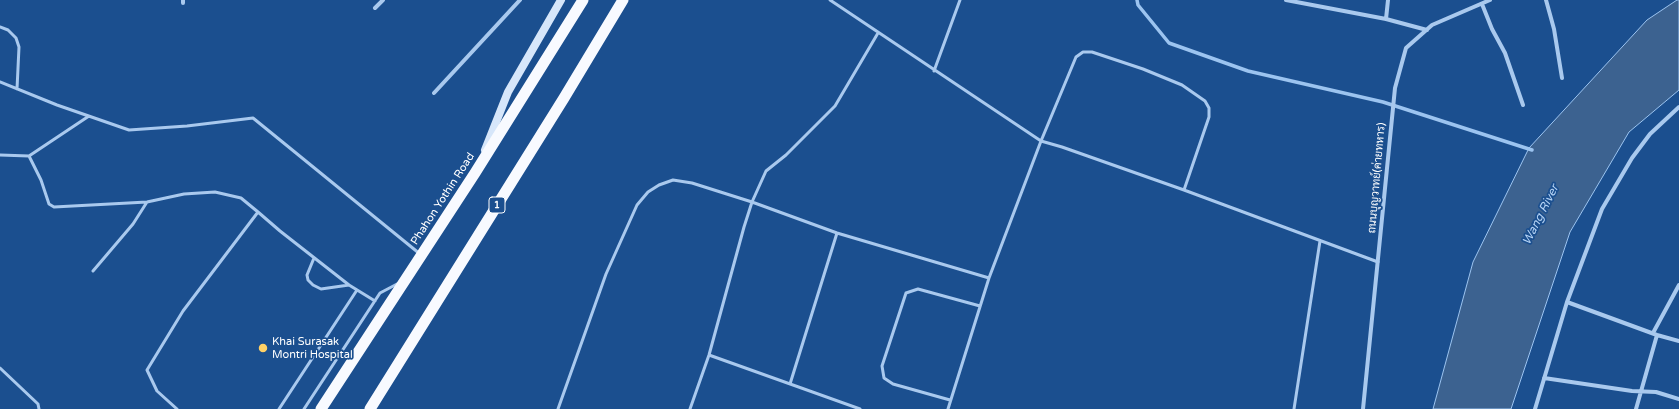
<!DOCTYPE html>
<meta charset="utf-8">
<style>
body{margin:0}
canvas{display:block;background:#1b4f8f}
</style>
<canvas width="1679" height="409"></canvas>
<script>
const context = document.querySelector('canvas').getContext('2d');
context.lineJoin = 'round';
function fillPath(path, color) { context.fillStyle = color; context.fill(path, 'evenodd'); }
const toPath = rows => new Path2D(rows.map(r => 'M' + r).join(''));
function strokePath(path, color, width, dash) { context.strokeStyle = color; context.lineWidth = width; context.lineCap = dash ? 'butt' : 'round'; context.setLineDash(dash || []); context.stroke(path); }
function label(font, color, halo, rows, align = 'center') {
  context.font = font + ' "Varela Round",Sarabun,sans-serif'; context.lineWidth = 3.5; context.setLineDash([]); context.textBaseline = 'middle'; context.strokeStyle = halo; context.fillStyle = color; for (const [text, x, y, turn = 0] of rows) {
    context.save(); context.translate(x, y); context.rotate((+turn || 0) * Math.PI / 180); context.textAlign = isNaN(turn) ? turn : align; if (halo) context.strokeText(text, 0, 0); context.fillText(text, 0, 0); context.restore();
  }
}
const water = toPath([
 [1677,0,1679,0,1679,90,1629,132,1570,232,1511,409,1433,409,1473,262,1529,148,1647,20,1677,0]
]);
const stream = toPath([
 [1137,0,1138,5,1169,43,1248,71,1383,102,1532,150]
]);
const service = toPath([
 [830,0,1041,141,1062,147,1184,190,1378,262],
 [0,27,8,30,16,38,19,47,17,89],
 [934,71,960,0],
 [0,82,57,105,129,130,187,126,253,118,420,254],
 [0,155,29,156,41,180,49,204,54,207,147,202,184,194,215,192,241,198,258,212],
 [29,156,89,116],
 [314,258,307,275,308,280,313,285,321,289,349,285],
 [93,271,133,224,147,202],
 [709,355,860,409],
 [0,368,38,404,39,409],
 [790,384,837,233],
 [950,400,893,384,884,378,882,366,906,293,918,289,980,306],
 [177,409,157,391,147,370,183,311,258,212,280,231,349,285,375,301],
 [279,409,357,290],
 [304,409,380,293,399,283],
 [558,409,606,274,637,205,648,192,659,185,673,180,692,183,752,202,837,233,989,278],
 [690,409,709,355,744,227,752,202,766,171,786,155,835,106,878,33],
 [948,409,989,278,1041,141,1076,57,1083,52,1092,52,1143,69,1182,85,1205,101,1209,108,1209,117,1184,190],
 [1294,409,1320,241]
]);
const minor = toPath([
 [1286,0,1386,19,1427,30],
 [1546,0,1554,29,1562,78],
 [183,3,183,0],
 [1482,4,1492,29,1505,53,1523,105],
 [375,8,383,0],
 [1386,19,1388,0],
 [434,93,520,0],
 [1567,302,1657,335,1679,341],
 [1653,333,1679,285],
 [1544,378,1632,391,1656,392,1679,399],
 [1363,409,1395,88,1406,48,1432,25,1490,0],
 [1535,409,1567,302,1602,209,1632,158,1650,134,1679,107],
 [1636,409,1657,335]
]);
const secondary = toPath([
 [485,150,508,92,561,0]
]);
const trunk = toPath([
 [321,409,475,173,583,0],
 [370,409,564,98,623,0]
]);
const markers = [
 [263,348,5,"#ffd166"]
];
const shields = [
 [497,205,16]
];
const shieldNames = [
 ["1",497,205]
];
const streetNames = [
 ["ถนนบุญวาทย์(ค่ายทหาร)",1377,178,-85],
 ["Phahon Yothin Road",443,199,-57]
];
const poiNames = [
 ["Khai Surasak",272,342],
 ["Montri Hospital",272,355]
];
const waterNames = [
 ["Wang River",1541,215,-63]
];
fillPath(water, '#3c6290');
strokePath(water, '#9cc4f0', 1);
strokePath(stream, '#9cc4f0', 3.5);
strokePath(service, '#a9c9ee', 3);
strokePath(minor, '#a9c9ee', 4);
strokePath(secondary, '#d6e6fa', 8);
strokePath(trunk, '#f8faff', 11);
for (const [x, y, r, color] of markers) { const dot = new Path2D(); dot.arc(x, y, r, 0, 2 * Math.PI); context.fillStyle = color; context.fill(dot); strokePath(dot, '#1b4f8f', 1.5); }
for (const [x, y, w] of shields) { const box = new Path2D(); box.roundRect(x - w / 2, y - 8, w, 16, 3); context.fillStyle = '#1b4f8f'; context.fill(box); strokePath(box, '#fff', 1); }
label('bold 10px', '#fff', null, shieldNames);
label('11px', '#fff', '#1b4f8f', streetNames);
label('11px', '#fff', '#1b4f8f', poiNames, 'left');
label('italic 12px', '#b5d3f5', '#1b4f8f', waterNames);
</script>
